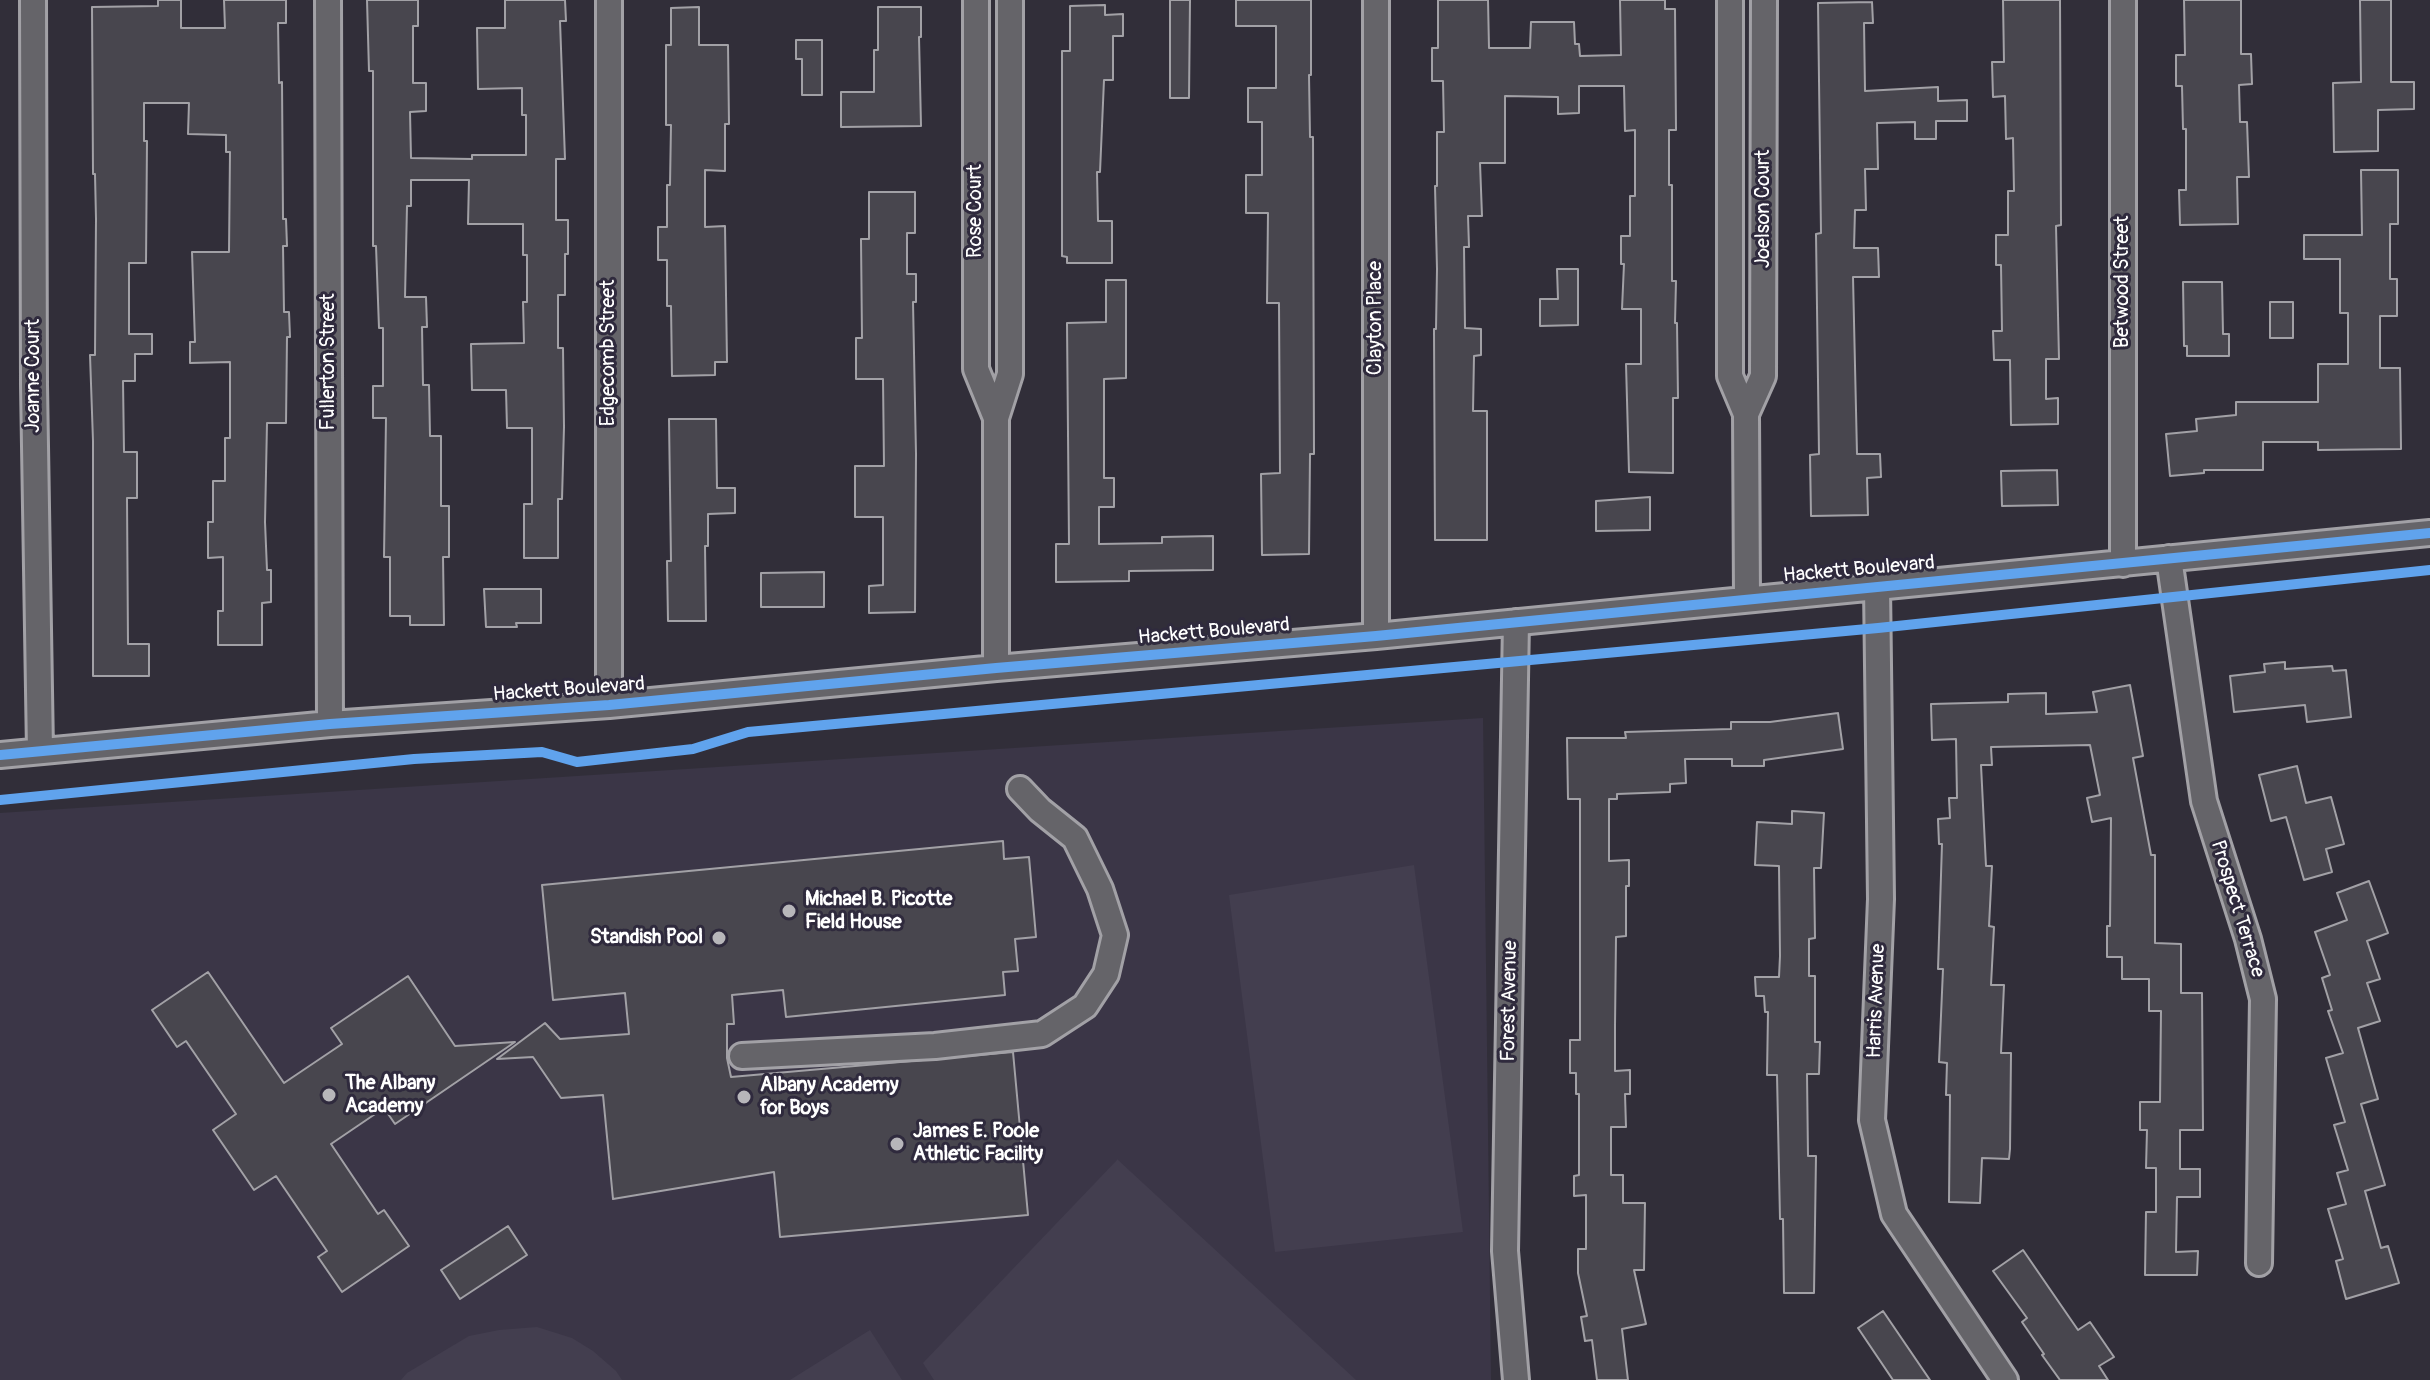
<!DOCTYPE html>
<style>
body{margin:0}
canvas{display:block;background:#312e39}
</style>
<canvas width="2430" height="1380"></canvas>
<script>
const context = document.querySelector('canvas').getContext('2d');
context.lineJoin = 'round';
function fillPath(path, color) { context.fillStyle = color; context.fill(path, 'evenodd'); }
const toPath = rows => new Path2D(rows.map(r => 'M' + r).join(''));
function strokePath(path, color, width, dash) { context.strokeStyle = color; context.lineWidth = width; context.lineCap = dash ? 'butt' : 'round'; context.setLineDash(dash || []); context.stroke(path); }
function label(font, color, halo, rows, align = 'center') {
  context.font = font + ' Pangolin,sans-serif'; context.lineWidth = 6; context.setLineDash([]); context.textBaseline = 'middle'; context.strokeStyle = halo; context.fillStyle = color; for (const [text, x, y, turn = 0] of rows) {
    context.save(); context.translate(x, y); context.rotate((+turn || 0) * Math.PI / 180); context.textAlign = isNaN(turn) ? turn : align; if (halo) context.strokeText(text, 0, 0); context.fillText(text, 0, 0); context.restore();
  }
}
const built = toPath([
 [1483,718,1491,1380,0,1380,0,813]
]);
const green = toPath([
 [1414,865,1463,1232,1275,1252,1229,895],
 [1118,1159,1118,1160,1356,1380,934,1380,923,1363],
 [537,1327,572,1338,593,1351,616,1371,622,1380,401,1380,407,1373,469,1336,499,1330],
 [870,1330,902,1380,790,1380]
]);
const building = toPath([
 [158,0,181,0,181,28,225,28,224,0,286,0,286,23,278,23,279,83,282,82,283,219,286,219,287,246,283,246,284,312,289,312,290,337,287,337,286,423,267,423,265,522,267,570,271,570,271,602,262,603,262,645,218,645,218,611,223,611,223,557,208,558,208,522,213,522,213,481,225,481,225,438,230,438,230,362,190,363,190,342,195,342,192,252,229,252,230,152,226,152,226,135,188,134,189,103,144,103,144,141,147,141,146,263,129,263,129,334,152,334,152,354,135,354,135,381,123,381,124,452,137,452,137,498,127,498,128,644,149,644,149,676,93,676,93,441,90,355,95,355,96,219,95,174,93,174,92,7,158,6,158,0],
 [367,0,418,0,418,26,413,26,413,83,426,83,426,111,410,112,411,158,472,159,472,155,526,155,526,115,522,115,522,88,478,89,477,28,505,28,505,0,565,0,566,21,560,21,565,159,556,159,556,220,568,220,568,254,565,254,565,295,558,295,558,348,563,348,564,427,562,499,558,499,558,558,524,558,524,504,532,504,532,428,507,428,506,390,472,390,471,344,524,343,523,302,527,302,527,255,523,255,523,224,468,224,469,180,411,180,411,206,407,206,405,297,426,297,427,327,422,327,423,385,429,385,430,436,441,436,441,506,449,506,449,557,443,557,444,625,410,625,410,616,390,616,390,557,384,557,386,418,373,418,373,386,383,386,383,328,379,328,376,246,373,246,373,71,369,71,367,0],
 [1170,0,1190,0,1189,98,1170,98,1170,0],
 [1236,0,1311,0,1311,75,1309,75,1310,137,1313,137,1314,454,1310,454,1309,554,1262,555,1261,474,1280,473,1279,303,1267,303,1268,213,1246,213,1246,175,1262,175,1262,122,1248,122,1248,88,1276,88,1276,26,1236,26,1236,0],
 [1438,0,1488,0,1489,48,1530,48,1531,22,1574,22,1575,44,1579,44,1580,56,1621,55,1620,0,1665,0,1665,9,1675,9,1676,130,1669,130,1669,185,1672,185,1672,281,1676,281,1675,323,1677,323,1678,398,1673,398,1673,473,1629,472,1626,364,1641,364,1641,309,1622,309,1624,264,1621,264,1621,236,1630,236,1630,196,1635,196,1635,130,1625,131,1624,86,1579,86,1579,113,1558,114,1558,97,1505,96,1505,163,1480,163,1482,216,1468,216,1469,247,1464,247,1465,328,1481,329,1481,355,1474,356,1473,411,1487,411,1487,540,1435,540,1434,329,1436,329,1437,269,1435,186,1437,186,1437,132,1444,132,1443,81,1432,81,1432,48,1438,48,1438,0],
 [2003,0,2060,0,2061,225,2056,226,2059,359,2046,359,2046,399,2058,398,2058,424,2011,425,2010,360,1994,360,1993,331,2002,331,2001,265,1996,265,1996,235,2008,235,2008,191,2014,191,2013,138,2006,139,2005,96,1993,97,1992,62,2004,62,2003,0],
 [2184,0,2241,0,2241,54,2251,54,2252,84,2239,85,2240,122,2247,122,2249,177,2237,177,2238,224,2180,225,2179,190,2186,190,2186,129,2183,129,2182,86,2176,86,2176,55,2185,55,2184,0],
 [2360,0,2391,0,2391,82,2414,82,2414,109,2378,110,2378,151,2334,152,2333,83,2361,82,2360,0],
 [1872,2,1873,23,1864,23,1865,91,1938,87,1938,101,1967,100,1967,121,1936,121,1936,139,1915,139,1915,122,1877,123,1878,169,1865,169,1866,210,1855,210,1854,248,1878,248,1879,277,1853,277,1857,454,1880,454,1881,477,1867,478,1868,515,1811,516,1810,455,1819,454,1816,234,1821,233,1818,3,1872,2],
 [1105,5,1105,15,1123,14,1123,36,1113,36,1113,80,1104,80,1100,172,1097,172,1098,221,1112,221,1112,263,1067,263,1067,257,1062,256,1062,51,1070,51,1070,6,1105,5],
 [699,7,699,45,728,45,729,124,725,124,725,171,705,170,705,227,725,226,727,362,715,362,715,375,672,376,671,306,667,306,667,260,658,260,658,227,667,227,667,185,670,185,671,125,666,125,666,45,671,45,671,8,699,7],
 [878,7,921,7,921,37,919,37,921,126,841,127,841,92,874,92,874,50,878,50,878,7],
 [796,40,822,40,822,95,802,95,802,59,796,59,796,40],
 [2361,170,2398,170,2398,224,2390,224,2390,279,2397,279,2397,316,2380,316,2380,368,2400,368,2401,449,2318,450,2318,442,2263,442,2263,470,2204,470,2204,473,2170,476,2166,434,2197,431,2196,419,2236,415,2236,402,2318,402,2318,364,2348,364,2348,313,2340,313,2340,259,2304,259,2304,235,2362,235,2361,170],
 [869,192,915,192,915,233,907,233,907,274,916,274,916,302,913,302,916,454,915,612,869,613,869,586,883,585,883,517,855,517,855,466,884,466,883,379,856,379,856,338,862,338,861,239,869,239,869,192],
 [1557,269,1578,269,1578,325,1540,326,1540,299,1558,299,1557,269],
 [1106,280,1126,280,1126,378,1104,379,1104,478,1114,478,1114,507,1099,507,1099,544,1162,543,1162,537,1213,536,1213,570,1129,571,1129,581,1056,582,1056,544,1069,544,1067,323,1106,322,1106,280],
 [2183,282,2222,282,2223,334,2229,334,2229,356,2187,356,2187,346,2184,346,2183,282],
 [2270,302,2293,302,2293,338,2270,338,2270,302],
 [669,419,716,419,717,488,735,488,735,513,708,514,708,546,705,546,706,621,668,621,667,561,671,561,669,419],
 [2057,470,2058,505,2002,506,2001,471,2057,470],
 [1650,497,1650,530,1596,531,1596,501,1650,497],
 [824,572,824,607,761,607,761,573,824,572],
 [484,589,541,589,541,623,516,623,517,627,486,627,484,589],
 [2285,662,2285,669,2332,666,2333,671,2346,670,2351,717,2307,722,2305,705,2234,712,2230,676,2265,672,2264,664,2285,662],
 [2130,685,2143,756,2133,758,2151,855,2155,855,2155,943,2181,944,2181,993,2202,993,2203,1130,2180,1130,2180,1169,2200,1169,2200,1197,2177,1197,2176,1252,2198,1251,2197,1275,2145,1275,2146,1212,2156,1212,2156,1168,2146,1168,2147,1130,2140,1130,2140,1102,2160,1102,2161,1011,2149,1011,2149,979,2122,979,2122,957,2107,957,2107,926,2110,926,2111,818,2092,822,2087,798,2100,795,2090,745,1991,747,1992,765,1981,765,1986,866,1992,866,1989,926,1994,927,1991,985,2004,985,2001,1053,2011,1053,2010,1149,2009,1159,1982,1158,1980,1203,1949,1202,1950,1095,1946,1095,1947,1063,1939,1062,1943,969,1938,969,1942,844,1939,844,1938,819,1950,818,1949,798,1957,798,1956,739,1932,740,1931,704,2008,702,2008,694,2046,693,2046,714,2097,712,2093,692,2130,685],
 [1838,713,1843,749,1764,760,1764,766,1732,766,1732,759,1685,759,1686,783,1670,784,1670,792,1617,794,1617,799,1609,799,1609,861,1629,860,1629,886,1626,886,1626,936,1616,937,1615,1026,1615,1071,1630,1070,1630,1094,1625,1094,1626,1127,1611,1127,1611,1175,1623,1175,1623,1203,1645,1203,1644,1270,1634,1270,1646,1324,1622,1329,1628,1380,1597,1380,1592,1340,1585,1341,1581,1317,1587,1316,1578,1273,1578,1249,1586,1249,1586,1195,1574,1196,1574,1176,1579,1175,1579,1094,1576,1094,1576,1073,1570,1073,1570,1040,1580,1040,1580,799,1568,799,1567,738,1626,738,1625,732,1731,729,1731,722,1770,722,1838,713],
 [2297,766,2306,803,2331,797,2344,844,2326,849,2332,872,2304,880,2286,817,2271,821,2259,775,2297,766],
 [1792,811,1824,813,1821,868,1814,868,1815,938,1809,939,1809,976,1815,976,1815,1042,1820,1042,1819,1074,1807,1074,1808,1156,1816,1156,1814,1293,1784,1293,1783,1219,1780,1219,1777,1075,1767,1075,1768,1012,1765,1012,1764,996,1756,996,1755,977,1779,977,1780,956,1779,866,1755,865,1757,822,1792,824,1792,811],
 [1003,841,1004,859,1029,857,1036,937,1015,939,1018,971,1003,972,1005,995,786,1017,783,990,732,995,734,1024,727,1024,727,1058,731,1077,1013,1052,1028,1215,780,1237,774,1172,613,1199,603,1095,561,1098,533,1057,497,1059,545,1023,560,1039,629,1034,625,993,553,1000,542,885,1003,841],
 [2369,881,2388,933,2367,941,2380,979,2367,983,2380,1021,2358,1028,2378,1099,2361,1104,2385,1185,2365,1191,2381,1248,2388,1246,2399,1283,2346,1299,2336,1261,2343,1259,2328,1209,2346,1204,2337,1173,2348,1170,2334,1125,2345,1122,2326,1058,2343,1053,2328,1011,2332,1010,2322,978,2330,975,2315,932,2347,920,2337,893,2369,881],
 [208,972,284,1083,342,1044,331,1028,408,976,455,1046,515,1042,395,1124,384,1108,331,1144,378,1214,384,1210,409,1246,342,1292,318,1257,327,1251,276,1176,254,1190,213,1130,236,1114,186,1041,177,1047,152,1010,208,972],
 [508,1226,527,1255,460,1299,441,1270,508,1226],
 [2023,1250,2078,1330,2090,1322,2114,1357,2099,1366,2108,1380,2060,1380,2042,1355,2044,1354,2022,1322,2027,1318,1993,1271,2023,1250],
 [1883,1311,1930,1380,1893,1380,1858,1328,1883,1311]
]);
const minor = toPath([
 [33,0,34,385,40,751],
 [328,0,330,724],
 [976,0,976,369,996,418],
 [1730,0,1730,376,1746,414,1747,598],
 [2123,0,2123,564],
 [1746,414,1763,376,1764,0],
 [2169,558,2204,801,2248,939,2263,999,2259,1263],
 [1877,587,1881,899,1872,1120,1894,1214,2005,1380],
 [1516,622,1505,1251,1516,1380],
 [1376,636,1376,0],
 [996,668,996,418,1010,374,1010,0],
 [609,705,609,0],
 [0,755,330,724,609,705,996,668,1376,636,2430,533],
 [742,1056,935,1046,1042,1034,1085,1006,1106,974,1115,935,1100,889,1075,838,1040,810,1020,789]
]);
const cycleway = toPath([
 [0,755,330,724,609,705,996,668,1376,636,2430,533],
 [0,800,414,759,542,752,577,762,693,749,748,732,1878,628,2430,570]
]);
const markers = [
 [789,911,8,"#b7b6ba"],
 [719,938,8,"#b7b6ba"],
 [329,1095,8,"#b7b6ba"],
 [744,1097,8,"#b7b6ba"],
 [897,1144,8,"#b7b6ba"]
];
const streetNames = [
 ["Joelson Court",1764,209,-90],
 ["Rose Court",976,211,-90],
 ["Betwood Street",2123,282,-90],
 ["Clayton Place",1376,318,-90],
 ["Edgecomb Street",609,353,-90],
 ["Fullerton Street",329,362,-90],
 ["Joanne Court",34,376,-90],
 ["Hackett Boulevard",1859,570,-5],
 ["Hackett Boulevard",1214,632,-5],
 ["Hackett Boulevard",569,690,-4],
 ["Prospect Terrace",2237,909,73],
 ["Forest Avenue",1510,1001,-89],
 ["Harris Avenue",1877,1001,-88]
];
const poiNames = [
 ["Michael B. Picotte",805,900],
 ["Field House",805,923],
 ["Standish Pool",703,938,"right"],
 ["The Albany",345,1084],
 ["Academy",345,1107],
 ["Albany Academy",760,1086],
 ["for Boys",760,1109],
 ["James E. Poole",913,1132],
 ["Athletic Facility",913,1155]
];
fillPath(built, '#3b3647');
fillPath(green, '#433e4f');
fillPath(building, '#48464e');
strokePath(building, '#a2a1a6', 2);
strokePath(minor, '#a2a1a6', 30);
strokePath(minor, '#656469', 24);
strokePath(cycleway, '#60a3ed', 10);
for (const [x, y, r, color] of markers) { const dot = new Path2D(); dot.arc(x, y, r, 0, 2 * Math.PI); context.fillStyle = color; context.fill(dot); strokePath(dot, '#2f2a3d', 3); }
label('20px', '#fff', '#2f2a3d', streetNames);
label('bold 20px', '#fff', '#2f2a3d', poiNames, 'left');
</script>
